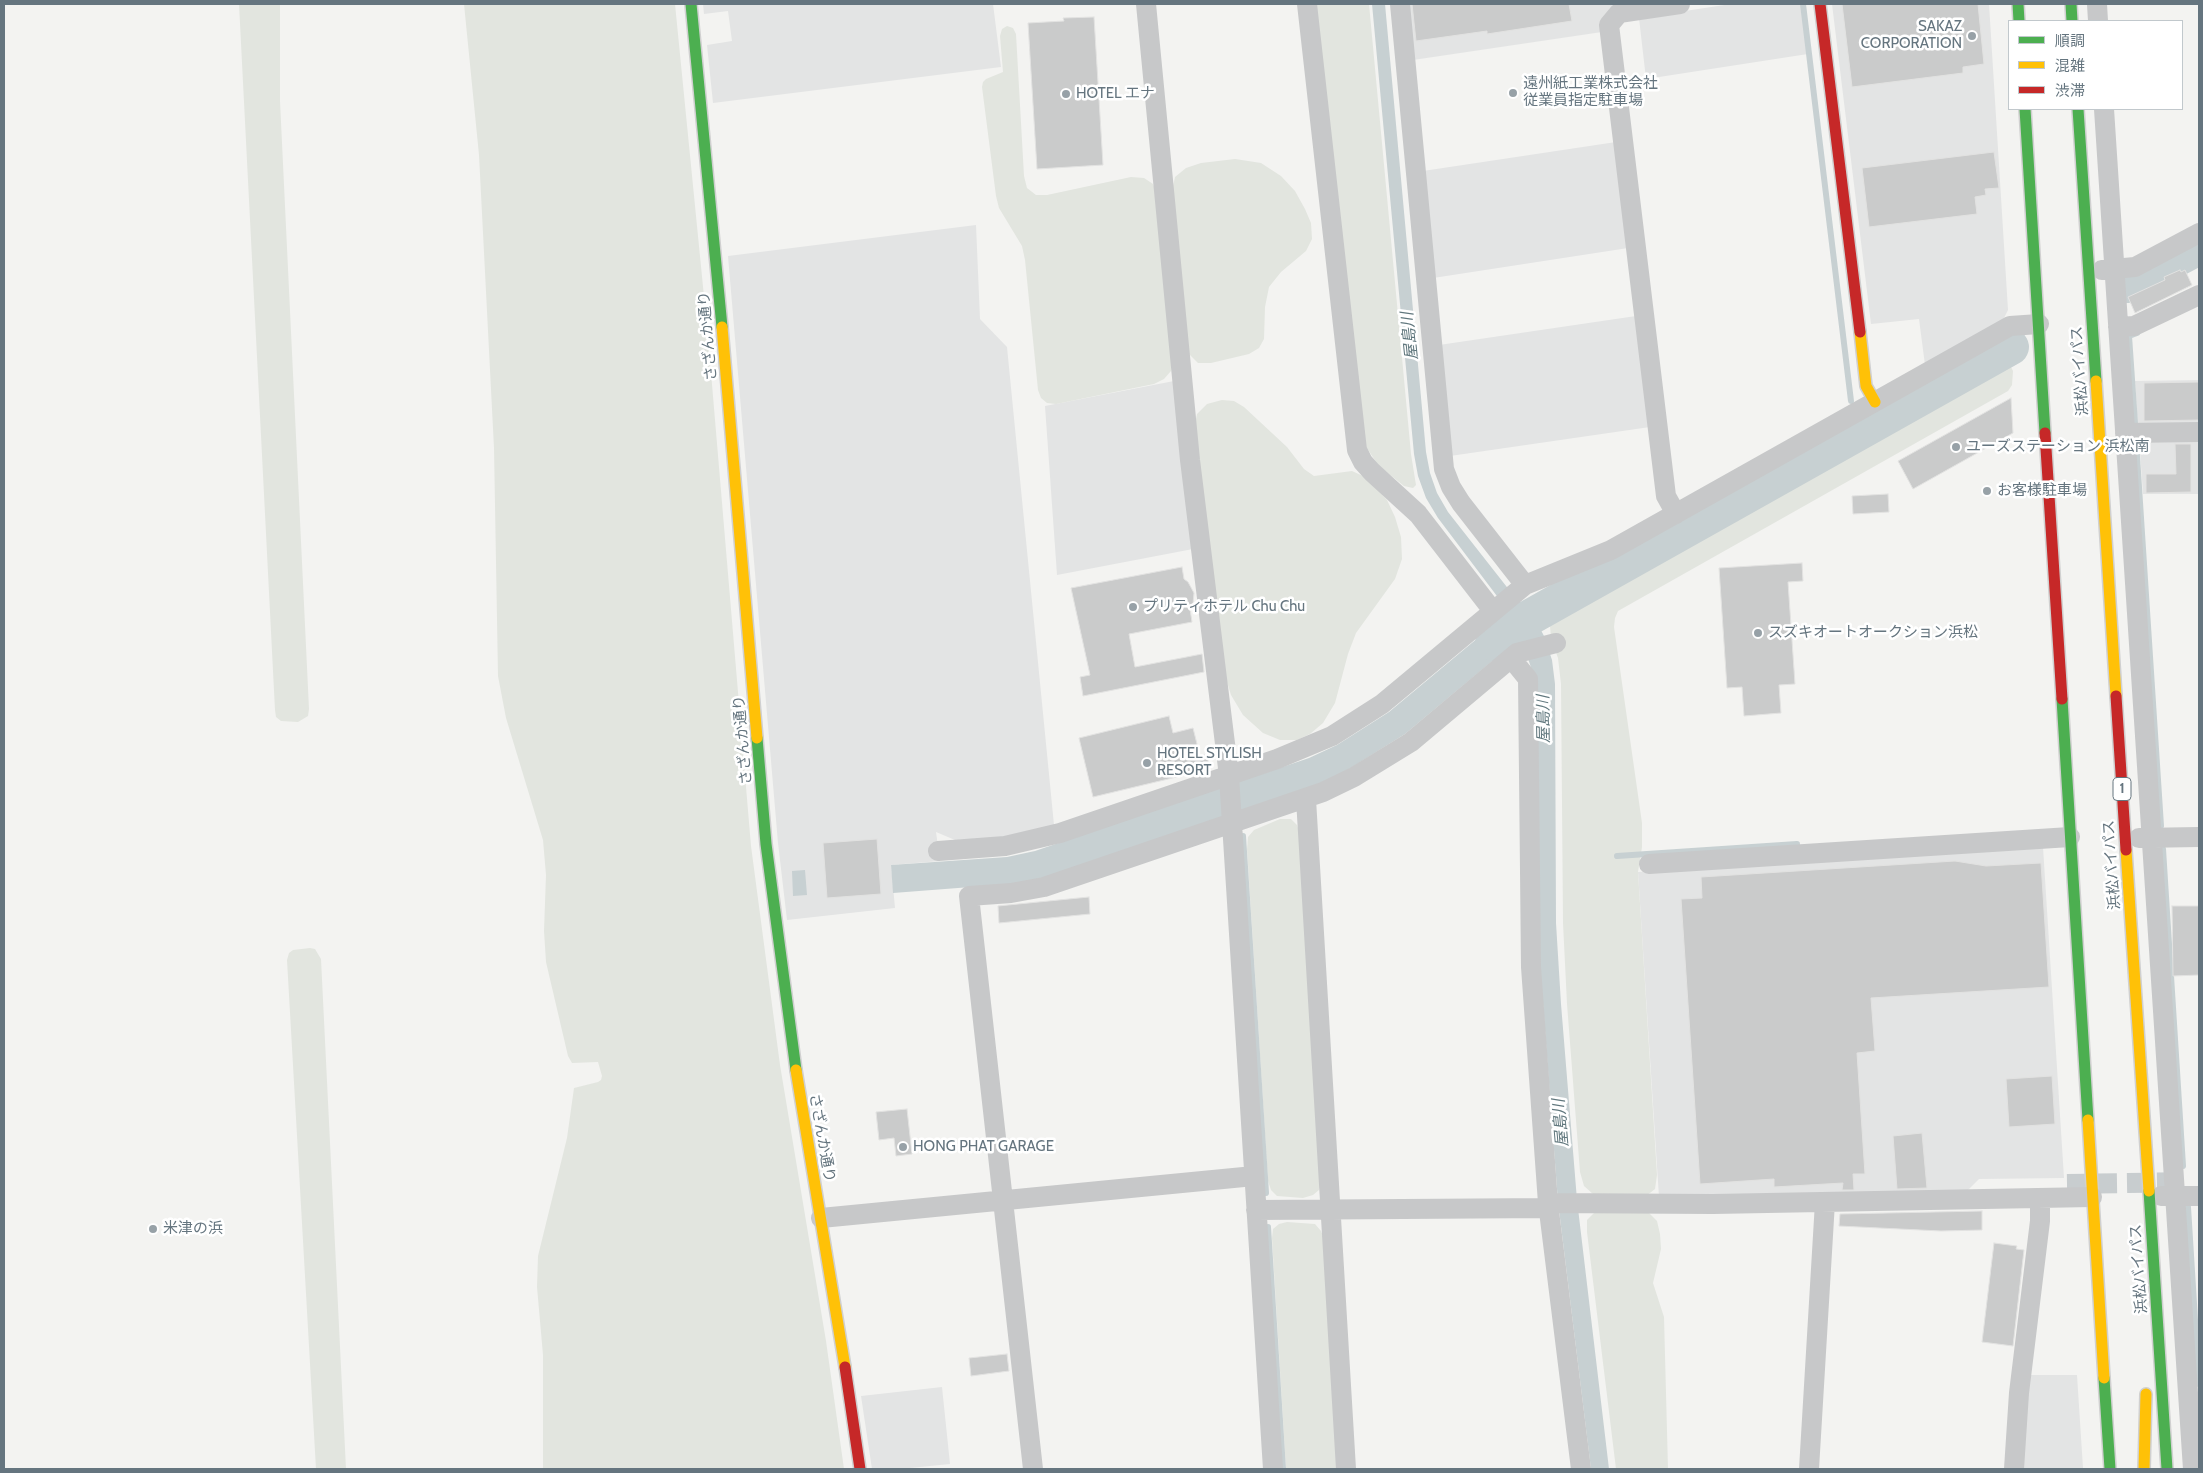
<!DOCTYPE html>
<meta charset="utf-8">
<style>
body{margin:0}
#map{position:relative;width:2203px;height:1473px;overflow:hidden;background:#f3f3f1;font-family:Cabin,"Noto Sans JP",sans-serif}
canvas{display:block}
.frame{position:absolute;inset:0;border:5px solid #65757f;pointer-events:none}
.legend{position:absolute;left:2008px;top:20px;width:175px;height:90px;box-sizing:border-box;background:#fff;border:1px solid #c1c8cc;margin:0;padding:6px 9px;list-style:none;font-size:15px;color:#65757f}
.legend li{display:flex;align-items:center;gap:10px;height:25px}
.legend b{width:25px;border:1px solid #c1c8cc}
</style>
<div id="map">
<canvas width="2203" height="1473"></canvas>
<div class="frame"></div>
<ul class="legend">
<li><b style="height:6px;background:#4caf50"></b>順調</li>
<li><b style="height:6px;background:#ffc107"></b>混雑</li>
<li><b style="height:6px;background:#c62828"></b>渋滞</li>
</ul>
</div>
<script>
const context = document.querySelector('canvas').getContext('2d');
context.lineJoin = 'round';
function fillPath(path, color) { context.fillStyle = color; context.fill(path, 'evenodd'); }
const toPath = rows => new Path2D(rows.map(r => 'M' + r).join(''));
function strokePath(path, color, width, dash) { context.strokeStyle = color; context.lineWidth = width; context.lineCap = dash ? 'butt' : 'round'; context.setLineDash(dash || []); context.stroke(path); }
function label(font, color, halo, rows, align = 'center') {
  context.font = font + ' Cabin,"Noto Sans JP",sans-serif'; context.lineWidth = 5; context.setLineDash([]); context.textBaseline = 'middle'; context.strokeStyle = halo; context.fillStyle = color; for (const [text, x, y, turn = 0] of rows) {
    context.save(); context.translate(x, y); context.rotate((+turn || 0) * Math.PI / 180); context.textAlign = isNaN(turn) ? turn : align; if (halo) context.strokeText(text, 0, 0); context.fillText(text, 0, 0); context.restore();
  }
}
const built = toPath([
 [703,4,993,4,1001,67,713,103,707,45,732,41,728,11,704,14],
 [1407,4,1628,4,1602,32,1413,60],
 [1731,4,1801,4,1808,54,1646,79,1639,18],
 [1832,4,1989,4,2008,310,2002,322,1925,365,1919,319,1871,324],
 [1616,142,1628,248,1433,278,1423,171],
 [976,225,980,319,1007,347,1054,825,1004,837,955,840,936,832,940,861,891,865,895,908,787,920,778,843,728,256],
 [1636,316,1650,427,1450,456,1439,345],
 [2199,380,2199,427,2138,428,2135,381],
 [1174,381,1193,549,1057,575,1045,406],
 [2199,436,2199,494,2143,494,2139,437],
 [2043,847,2064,1178,1979,1179,1965,1193,1659,1197,1638,872],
 [2030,1375,2077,1375,2083,1468,2021,1468],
 [942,1387,950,1464,900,1469,872,1469,861,1396]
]);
const green = toPath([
 [239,4,280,4,280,101,309,709,308,716,298,722,281,721,276,717,275,710],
 [464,4,675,4,708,337,751,846,780,1065,826,1341,844,1469,543,1469,543,1355,537,1287,538,1256,567,1138,574,1088,598,1082,601,1080,602,1076,598,1062,572,1063,568,1056,546,962,544,931,546,875,543,840,506,718,498,676,494,448,479,155],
 [1316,4,1369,4,1411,454,1415,479,1416,485,1413,488,1404,486,1379,466,1366,447],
 [1007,26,1013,28,1016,34,1024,176,1027,188,1036,195,1047,195,1131,177,1144,178,1153,184,1157,195,1173,361,1171,371,1164,379,1154,384,1056,404,1047,403,1041,398,1038,390,1025,260,1022,246,999,208,996,196,982,87,983,82,986,79,1003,72,1000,36,1002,29],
 [1235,159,1261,163,1281,176,1295,191,1305,209,1311,223,1312,239,1306,251,1281,272,1269,287,1265,307,1264,339,1259,348,1249,354,1211,363,1198,363,1189,354,1172,191,1175,177,1186,168,1201,163],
 [2000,363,2010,365,2013,371,2012,385,2008,391,1618,611,1615,618,1614,627,1642,823,1642,847,1638,872,1657,1175,1655,1189,1646,1196,1593,1194,1584,1186,1580,1172,1567,1004,1563,923,1561,684,1558,658,1551,638,1550,626,1554,617,1561,610],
 [1222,400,1234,401,1244,407,1287,447,1304,469,1314,476,1352,471,1363,476,1375,487,1387,500,1395,517,1401,537,1402,559,1395,579,1356,633,1348,654,1335,703,1323,723,1310,734,1297,740,1280,740,1263,733,1243,715,1231,695,1224,672,1194,428,1197,414,1207,404],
 [1280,819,1291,819,1297,825,1300,833,1321,1180,1319,1190,1313,1195,1303,1198,1277,1196,1271,1190,1268,1181,1247,849,1248,837,1254,830],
 [310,948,315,949,321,959,346,1469,316,1469,287,960,289,953,293,950],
 [1595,1212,1649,1213,1657,1221,1660,1234,1661,1249,1653,1283,1664,1317,1668,1469,1616,1469,1587,1232,1587,1220],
 [1287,1222,1315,1224,1321,1231,1325,1242,1338,1469,1286,1469,1272,1238,1273,1229,1279,1224]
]);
const water = toPath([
 [1372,4,1385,4,1426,452,1430,473,1437,493,1448,512,1510,591,1533,615,1544,636,1552,660,1555,684,1556,923,1561,1004,1577,1200,1609,1469,1591,1469,1558,1202,1540,964,1537,685,1523,644,1515,642,1405,734,1349,769,1320,784,1042,878,1010,884,893,893,891,865,1007,857,1035,851,1309,758,1337,745,1389,712,1509,612,1438,518,1426,498,1418,476,1414,454],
 [805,870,807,895,793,896,792,871]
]);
const stream = toPath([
 [1803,4,1851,401],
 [2135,423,2129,336,2137,333],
 [1854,428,1855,434],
 [2136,441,2161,826],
 [1243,836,1266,1193],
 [2163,849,2183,1166],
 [1617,856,1797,844],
 [2188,1207,2199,1384],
 [1268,1227,1283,1469]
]);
const river = toPath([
 [2127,285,2199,247],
 [1493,643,1525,620,2011,347]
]);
const building = toPath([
 [1412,4,1569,4,1572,21,1487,34,1487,31,1416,41,1412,4],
 [1842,4,1978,4,1984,64,1963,67,1963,73,1852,87,1842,4],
 [1094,17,1103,165,1037,169,1028,23,1064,21,1063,18,1094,17],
 [1994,152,1999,188,1985,189,1986,195,1975,197,1977,214,1869,227,1862,168,1994,152],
 [2180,270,2181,272,2185,270,2192,285,2135,313,2128,297,2165,280,2164,277,2180,270],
 [2199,382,2199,420,2144,421,2144,383,2199,382],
 [2011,398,2013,433,1913,489,1898,461,2011,398],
 [2175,444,2191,444,2191,492,2146,493,2146,474,2176,474,2175,444],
 [1888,494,1889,512,1853,514,1852,496,1888,494],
 [1802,563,1803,581,1788,582,1795,684,1779,685,1781,713,1744,716,1742,687,1727,688,1719,568,1802,563],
 [1182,567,1184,579,1188,582,1194,593,1193,604,1190,609,1192,622,1129,634,1135,667,1202,654,1204,672,1083,696,1080,677,1090,675,1071,588,1182,567],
 [1169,716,1173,733,1193,728,1200,756,1207,754,1210,769,1093,797,1079,738,1169,716],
 [877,839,881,894,827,898,823,843,877,839],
 [1955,861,1986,866,2041,863,2049,987,1871,998,1875,1051,1857,1053,1865,1174,1853,1174,1854,1190,1842,1190,1843,1183,1774,1187,1774,1179,1700,1184,1681,899,1702,898,1701,877,1955,861],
 [1089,897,1090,914,999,923,998,906,1089,897],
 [2172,906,2199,906,2199,975,2173,976,2172,906],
 [2052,1076,2055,1124,2009,1127,2006,1079,2052,1076],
 [907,1109,912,1154,896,1156,894,1138,879,1140,876,1112,907,1109],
 [1922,1133,1927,1188,1897,1189,1893,1136,1922,1133],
 [1982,1211,1982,1230,1941,1231,1839,1226,1840,1214,1982,1211],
 [1994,1243,2017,1246,2016,1249,2024,1250,2013,1346,1982,1342,1994,1243],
 [1007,1354,1009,1371,971,1376,969,1358,1007,1354]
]);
const streetTunnel = toPath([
 [2067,1184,2185,1182]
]);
const street = toPath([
 [1146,4,1190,460,1229,776,1273,1469],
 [1307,4,1357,450,1363,462,1372,472,1418,514,1493,611],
 [1400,4,1444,469,1451,487,1461,503,1525,585],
 [2097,4,2098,21],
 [2104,109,2193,1469],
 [2102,270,2135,267,2199,233],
 [2118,327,2134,326,2199,295],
 [2125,433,2199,432],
 [1676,514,1666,496,1609,25,1619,13,1680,4],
 [1511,658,1517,653,1556,643],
 [1306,799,1346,1469],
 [2139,838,2199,837],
 [938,851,1005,846,1060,833,1277,759,1332,736,1382,704,1525,585,1611,550,2010,326,2039,324],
 [1649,864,2070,837],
 [2161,1196,2199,1196],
 [1548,1203,1713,1204,2092,1197],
 [1256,1210,1549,1208],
 [821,1218,1254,1176],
 [1033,1469,969,896,1011,893,1044,887,1323,792,1354,777,1411,742,1511,658,1528,679,1531,967,1548,1203,1581,1469],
 [1809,1469,1825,1202],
 [2014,1469,2019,1393,2040,1221,2040,1198]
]);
const fast = toPath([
 [691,4,722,327],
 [2018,4,2019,21],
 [2071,4,2072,21],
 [2025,109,2045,433],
 [2078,109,2096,381],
 [2062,699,2088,1120],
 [757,738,766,844,796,1070],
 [2149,1191,2167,1469],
 [2104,1378,2110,1469]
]);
const slow = toPath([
 [722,327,757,738],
 [1860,332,1866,386,1875,402],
 [2096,381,2116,696],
 [2126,850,2149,1191],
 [796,1070,845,1367],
 [2088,1120,2104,1378],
 [2144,1469,2146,1394]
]);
const jam = toPath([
 [1820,4,1860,332],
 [2045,433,2062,699],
 [2116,696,2126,850],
 [845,1367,860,1469]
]);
const markers = [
 [1972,36,5,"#97a1a7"],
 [1513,93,5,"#97a1a7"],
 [1066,94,5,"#97a1a7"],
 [1956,447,5,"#97a1a7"],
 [1987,491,5,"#97a1a7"],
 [1133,607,5,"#97a1a7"],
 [1758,633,5,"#97a1a7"],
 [1147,763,5,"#97a1a7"],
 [903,1147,5,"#97a1a7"],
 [153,1229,5,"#97a1a7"]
];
const shields = [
 [2122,789,18]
];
const shieldNames = [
 ["1",2122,789]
];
const poiNames = [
 ["SAKAZ",1962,27,"right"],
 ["CORPORATION",1962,44,"right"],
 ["遠州紙工業株式会社",1523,84],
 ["従業員指定駐車場",1523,101],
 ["HOTEL エナ",1076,94],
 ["ユーズステーション 浜松南",1966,447],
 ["お客様駐車場",1997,491],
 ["プリティホテル Chu Chu",1143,607],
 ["スズキオートオークション浜松",1768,633],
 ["HOTEL STYLISH",1157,754],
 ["RESORT",1157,771],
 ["HONG PHAT GARAGE",913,1147],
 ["米津の浜",163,1229]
];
const streetNames = [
 ["さざんか通り",708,336,-95],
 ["浜松バイパス",2080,371,-94],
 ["さざんか通り",743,740,-95],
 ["浜松バイパス",2112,865,-94],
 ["さざんか通り",822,1138,80],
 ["浜松バイパス",2139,1269,-94]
];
const waterNames = [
 ["屋島川",1410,336,-96],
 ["屋島川",1544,719,-91],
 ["屋島川",1561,1123,-95]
];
fillPath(built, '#e3e4e4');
fillPath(green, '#e2e5df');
fillPath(water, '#c7d0d2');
strokePath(stream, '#c7d0d2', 6);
strokePath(river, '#c7d0d2', 36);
fillPath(building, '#cacbcb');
strokePath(building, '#e2e2e1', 1);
strokePath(streetTunnel, '#c8cdcf', 20, [20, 10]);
strokePath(fast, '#d0d0d0', 14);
strokePath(slow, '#d0d0d0', 14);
strokePath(jam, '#d0d0d0', 14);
strokePath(street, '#c7c8c9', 20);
strokePath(fast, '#4caf50', 11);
strokePath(slow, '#ffc107', 11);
strokePath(jam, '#c62828', 11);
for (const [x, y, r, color] of markers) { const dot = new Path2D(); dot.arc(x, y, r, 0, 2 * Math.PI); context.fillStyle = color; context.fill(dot); strokePath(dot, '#fff', 2); }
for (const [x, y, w] of shields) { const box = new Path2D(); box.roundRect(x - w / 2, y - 11.5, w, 23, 4); context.fillStyle = '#fff'; context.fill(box); strokePath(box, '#65757f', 1); }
label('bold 14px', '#65757f', null, shieldNames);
label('15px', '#65757f', '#fff', poiNames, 'left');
label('15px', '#65757f', '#fff', streetNames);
label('italic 16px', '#60777d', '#fff', waterNames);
</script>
